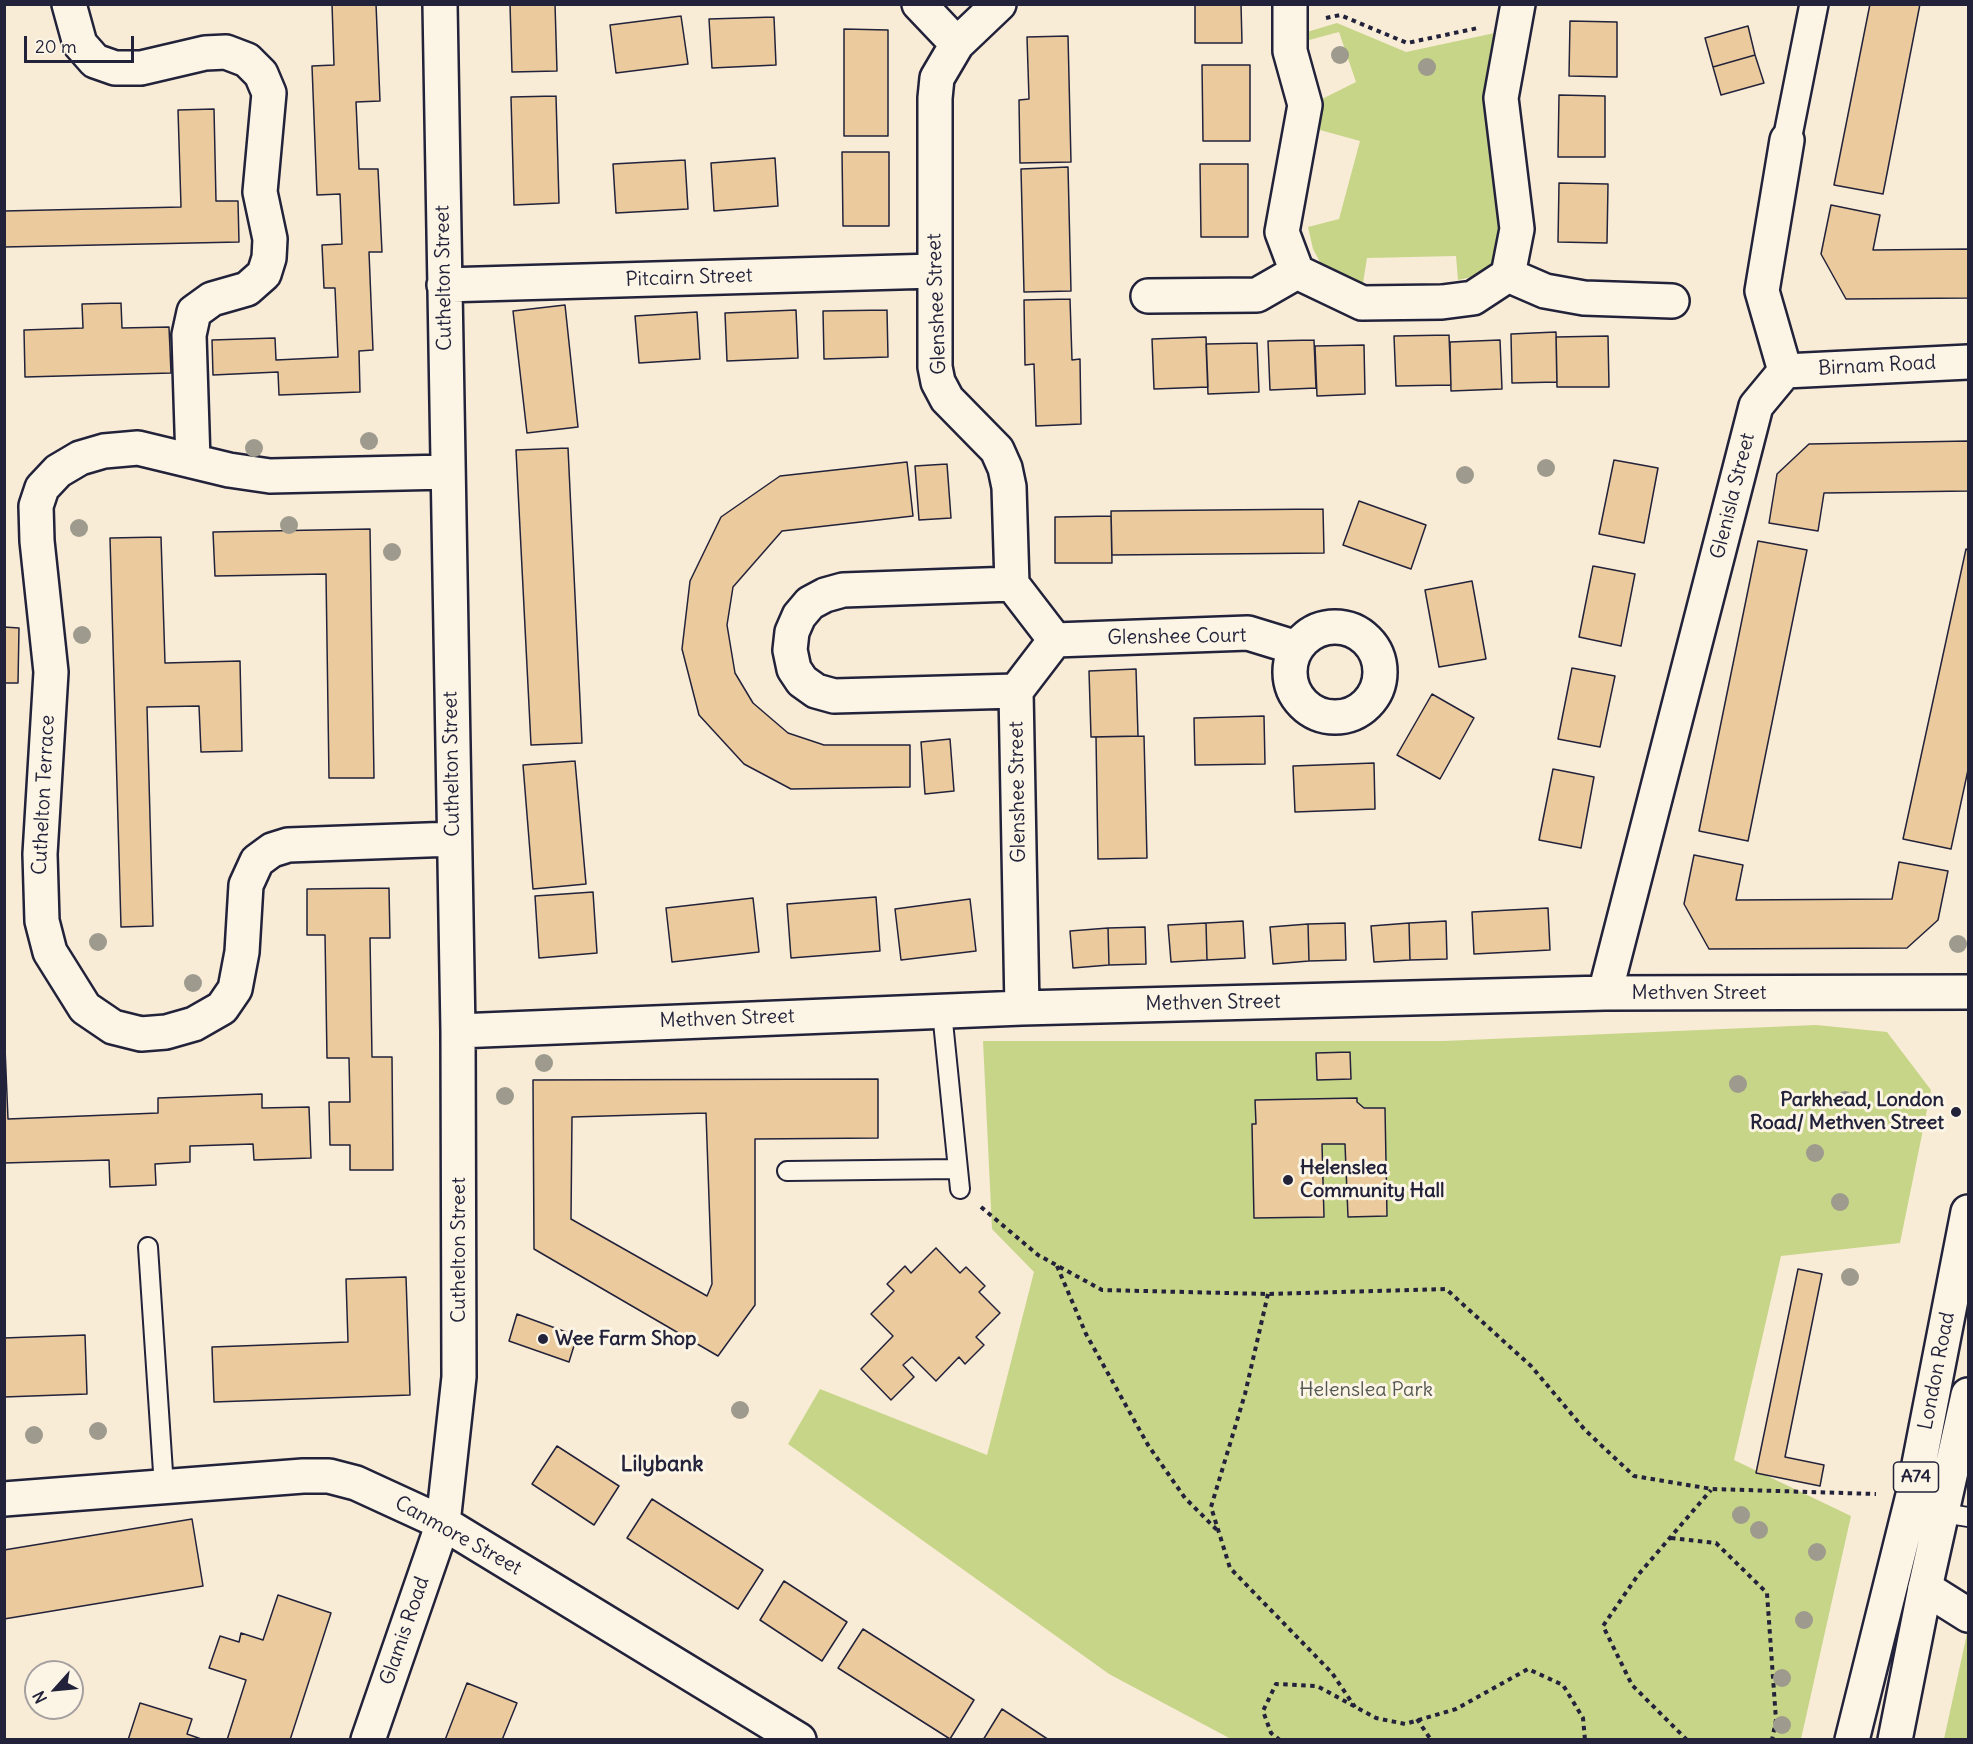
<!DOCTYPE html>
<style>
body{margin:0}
#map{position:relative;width:1973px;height:1744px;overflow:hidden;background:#f9ecd7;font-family:Delius,sans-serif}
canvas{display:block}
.frame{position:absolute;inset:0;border:6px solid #22223b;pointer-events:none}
.north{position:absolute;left:24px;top:1660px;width:60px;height:60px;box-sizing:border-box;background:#fcf5e5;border:2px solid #a5a1a1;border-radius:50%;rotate:243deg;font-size:16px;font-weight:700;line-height:24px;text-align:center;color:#22223b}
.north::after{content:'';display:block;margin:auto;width:21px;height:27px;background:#22223b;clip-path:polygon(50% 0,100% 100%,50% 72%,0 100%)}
.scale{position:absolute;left:24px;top:36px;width:110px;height:27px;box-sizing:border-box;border:3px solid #22223b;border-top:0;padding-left:8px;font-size:18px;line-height:21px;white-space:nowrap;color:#22223b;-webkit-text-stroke:4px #fcf5e5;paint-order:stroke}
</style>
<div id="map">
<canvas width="1973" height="1744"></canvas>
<div class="frame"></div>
<div class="north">N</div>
<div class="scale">20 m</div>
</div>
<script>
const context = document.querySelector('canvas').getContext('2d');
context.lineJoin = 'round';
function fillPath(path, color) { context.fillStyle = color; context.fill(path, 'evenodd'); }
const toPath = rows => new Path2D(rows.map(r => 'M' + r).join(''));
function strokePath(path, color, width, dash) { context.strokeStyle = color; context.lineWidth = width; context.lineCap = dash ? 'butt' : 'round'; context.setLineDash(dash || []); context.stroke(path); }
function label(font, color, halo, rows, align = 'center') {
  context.font = font + ' Delius,sans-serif'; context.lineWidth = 6; context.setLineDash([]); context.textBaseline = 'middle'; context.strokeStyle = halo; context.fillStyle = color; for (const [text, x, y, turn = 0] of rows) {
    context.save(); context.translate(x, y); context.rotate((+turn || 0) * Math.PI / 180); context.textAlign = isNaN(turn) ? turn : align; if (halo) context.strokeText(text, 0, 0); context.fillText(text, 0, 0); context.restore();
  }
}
const green = toPath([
 [1337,23,1406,52,1504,31,1509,224,1500,263,1485,274,1458,280,1456,256,1367,258,1363,283,1341,277,1321,264,1313,249,1308,227,1339,219,1360,141,1320,130,1322,99,1356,82,1339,32,1309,40,1307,32],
 [1816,1025,1887,1032,1931,1090,1900,1243,1781,1256,1734,1460,1851,1516,1801,1739,1231,1739,1109,1674,788,1444,820,1389,987,1455,1034,1272,992,1229,983,1041,1444,1041],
 [1968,1629,1968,1739,1944,1739]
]);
const building = toPath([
 [332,4,376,4,380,101,356,102,359,169,378,169,382,252,369,252,373,350,359,351,360,392,279,395,278,372,213,375,212,340,275,338,276,360,338,357,335,288,324,288,322,245,342,244,340,194,317,195,312,66,334,65,332,4],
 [510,4,555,4,557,71,512,72,510,4],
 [1195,4,1241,4,1242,43,1195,43,1195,4],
 [1870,4,1920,4,1883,194,1834,185,1870,4],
 [681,16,688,64,616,73,610,25,681,16],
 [774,17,776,65,712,68,709,19,774,17],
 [1570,21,1617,22,1617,77,1569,76,1570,21],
 [1748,26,1755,55,1713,67,1705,38,1748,26],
 [844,29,888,30,888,136,844,136,844,29],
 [1068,36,1071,162,1020,163,1019,100,1029,99,1027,37,1068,36],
 [1755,55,1764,83,1721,95,1713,67,1755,55],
 [1202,65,1250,65,1250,141,1203,141,1202,65],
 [1559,95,1605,96,1605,157,1558,157,1559,95],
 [556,96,559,203,514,205,511,97,556,96],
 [214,109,216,201,238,201,239,242,4,247,4,211,181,207,178,110,214,109],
 [842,152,889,152,889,226,843,226,842,152],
 [775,158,778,206,714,211,711,163,775,158],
 [685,160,688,209,616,213,613,164,685,160],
 [1200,164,1248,164,1248,237,1201,237,1200,164],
 [1068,167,1071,291,1024,292,1021,169,1068,167],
 [1559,183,1608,184,1607,243,1558,242,1559,183],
 [1831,205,1880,215,1873,250,1968,249,1968,298,1846,299,1821,254,1831,205],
 [1070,299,1072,360,1080,359,1081,424,1036,426,1034,364,1025,365,1024,300,1070,299],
 [121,303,122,328,169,327,171,373,25,377,24,330,83,328,82,304,121,303],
 [565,305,578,427,527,433,513,311,565,305],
 [796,310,798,358,727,361,725,313,796,310],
 [887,310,888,357,824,359,823,311,887,310],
 [697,312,700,359,639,363,635,316,697,312],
 [1556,332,1557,382,1512,383,1511,334,1556,332],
 [1449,335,1451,385,1396,386,1394,336,1449,335],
 [1608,336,1609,387,1557,387,1556,337,1608,336],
 [1206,337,1208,387,1154,389,1152,339,1206,337],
 [1314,340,1316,388,1270,390,1268,341,1314,340],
 [1500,340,1502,389,1451,391,1450,342,1500,340],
 [1257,343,1259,392,1208,394,1206,344,1257,343],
 [1364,345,1365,394,1317,396,1315,346,1364,345],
 [1968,441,1968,491,1824,493,1818,531,1769,523,1777,474,1809,444,1968,441],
 [568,448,582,743,531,745,516,450,568,448],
 [1614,460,1658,468,1644,543,1599,534,1614,460],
 [907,462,913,516,782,531,733,587,727,625,735,673,753,703,788,733,824,745,910,745,910,787,791,789,744,764,699,715,682,649,690,581,721,517,780,476,907,462],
 [947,464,951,518,919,520,915,466,947,464],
 [1359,501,1426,525,1411,569,1343,545,1359,501],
 [1323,509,1324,553,1112,555,1111,511,1323,509],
 [1111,516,1112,563,1055,563,1055,517,1111,516],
 [370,529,374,778,329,778,326,574,215,576,213,532,370,529],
 [161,537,165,663,240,661,242,751,201,752,199,706,147,707,153,926,121,927,110,538,161,537],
 [1758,541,1807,550,1748,841,1699,831,1758,541],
 [1966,549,1968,550,1968,770,1951,849,1903,839,1966,549],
 [1593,566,1635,574,1621,646,1579,637,1593,566],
 [1472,581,1486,659,1439,667,1425,590,1472,581],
 [4,627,19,628,18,683,4,683,4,627],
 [1572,668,1615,676,1600,747,1558,739,1572,668],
 [1136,669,1138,736,1091,737,1089,671,1136,669],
 [1432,694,1474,718,1440,779,1397,755,1432,694],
 [1264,716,1265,764,1195,765,1194,718,1264,716],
 [1144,736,1147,858,1098,859,1096,737,1144,736],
 [950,739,954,791,925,794,921,742,950,739],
 [575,761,586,884,533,889,523,765,575,761],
 [1374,763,1375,809,1295,812,1293,766,1374,763],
 [1553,769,1594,777,1581,848,1539,840,1553,769],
 [1694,855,1743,865,1736,900,1892,899,1899,862,1948,871,1938,920,1907,948,1709,949,1684,904,1694,855],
 [389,888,390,938,370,938,372,1057,392,1057,393,1170,350,1170,350,1145,330,1145,329,1102,350,1102,349,1058,327,1058,325,935,307,935,307,889,389,888],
 [593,892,597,953,539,958,535,896,593,892],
 [876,897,880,951,791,958,787,904,876,897],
 [753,898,759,952,672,962,666,908,753,898],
 [970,899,976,951,901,960,895,909,970,899],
 [1548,908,1550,950,1474,954,1472,912,1548,908],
 [1243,921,1245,958,1207,960,1206,923,1243,921],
 [1446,921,1447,959,1410,960,1409,923,1446,921],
 [1206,923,1207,960,1171,962,1168,925,1206,923],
 [1345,923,1346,960,1309,961,1308,924,1345,923],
 [1409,923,1410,960,1374,962,1371,926,1409,923],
 [1308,924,1309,961,1273,964,1270,927,1308,924],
 [1145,927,1146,964,1109,965,1108,928,1145,927],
 [1108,928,1109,965,1073,968,1070,931,1108,928],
 [4,1024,8,1119,158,1113,158,1098,262,1094,262,1108,309,1107,311,1158,254,1160,253,1144,190,1146,190,1162,155,1164,156,1185,110,1187,109,1160,4,1163,4,1024],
 [1350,1052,1351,1079,1317,1080,1316,1053,1350,1052],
 [878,1079,878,1138,755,1139,755,1305,718,1356,534,1249,533,1080,878,1079],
 [706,1113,712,1284,707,1296,571,1219,572,1117,706,1113],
 [1357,1098,1357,1102,1364,1108,1385,1108,1387,1216,1348,1217,1345,1144,1322,1144,1324,1217,1254,1218,1252,1124,1256,1124,1255,1100,1357,1098],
 [936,1248,960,1273,966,1267,985,1286,979,1292,1000,1313,976,1337,984,1345,965,1364,959,1357,936,1381,912,1357,903,1365,914,1377,891,1400,861,1369,893,1336,871,1314,894,1291,887,1284,905,1266,911,1273,936,1248],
 [1798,1269,1822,1274,1785,1457,1824,1465,1820,1486,1756,1473,1798,1269],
 [406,1277,410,1395,214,1402,212,1347,348,1342,346,1279,406,1277],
 [517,1314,577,1336,569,1362,509,1341,517,1314],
 [85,1335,87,1394,4,1397,4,1338,85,1335],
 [557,1446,619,1486,594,1525,532,1484,557,1446],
 [652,1499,763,1570,738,1609,627,1538,652,1499],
 [192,1519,203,1586,4,1619,4,1550,192,1519],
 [784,1581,847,1622,822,1661,760,1620,784,1581],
 [278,1595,331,1613,290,1740,227,1740,246,1680,209,1668,220,1636,239,1642,241,1633,263,1640,278,1595],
 [863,1629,974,1700,950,1739,838,1668,863,1629],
 [467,1683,517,1703,502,1740,445,1740,467,1683],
 [140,1703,192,1719,187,1734,204,1740,128,1740,140,1703],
 [1002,1709,1049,1740,983,1740,1002,1709]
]);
const path = toPath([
 [1326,18,1340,15,1407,43,1478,28],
 [981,1207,1038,1255,1102,1290,1268,1294,1446,1289,1531,1366,1585,1430,1634,1476,1712,1489,1876,1494],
 [1057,1266,1086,1334,1148,1445,1185,1498,1219,1532],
 [1268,1294,1245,1394,1211,1507,1230,1568,1332,1673,1355,1707],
 [1671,1538,1716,1543,1767,1593,1776,1720,1772,1740],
 [1417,1719,1431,1740],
 [1280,1740,1271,1733,1263,1711,1276,1684,1317,1686,1376,1718,1405,1724,1456,1709,1528,1669,1563,1685,1583,1718,1585,1740],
 [1687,1740,1632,1685,1603,1626,1638,1575,1711,1490]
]);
const service = toPath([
 [942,1012,960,1189],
 [787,1171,957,1169],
 [148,1247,164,1487],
 [1943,1513,1968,1517]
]);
const pedestrian = toPath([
 [1787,140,1814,4]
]);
const minor = toPath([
 [69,4,80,44,95,61,115,68,141,68,205,53,226,52,247,60,261,74,269,93,260,192,270,239,269,258,264,274,247,289,212,299,194,312,189,335,193,461],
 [919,4,957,44],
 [999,4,957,44,937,78,935,98,935,367,938,382,947,399,997,450,1005,468,1009,487,1012,584,1055,640,1016,691,1022,1008],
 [1290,4,1290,51,1305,105,1282,232,1297,272,1362,303,1442,302,1473,298,1508,275,1517,229,1501,98,1518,4],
 [1508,275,1545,291,1584,298,1672,301],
 [444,285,934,271],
 [1148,296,1257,295,1297,272],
 [1785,371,1968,362],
 [447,472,270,476,229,470,138,448,104,451,80,458,58,471,42,488,36,506,37,541,51,672,40,854,42,921,50,952,85,1008,113,1027,141,1034,166,1032,194,1024,222,1008,235,989,242,952,246,885,257,861,272,850,288,845,454,839],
 [1012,584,843,590,825,595,810,603,799,616,792,632,790,650,794,669,802,681,816,691,834,696,1016,691],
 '1290 672a45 45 0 1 1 90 0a45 45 0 1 1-90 0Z',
 [1055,640,1248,633,1297,648],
 [1605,993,1756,406,1785,371,1762,291,1787,140],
 [458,1031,1022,1008,1605,993,1968,992],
 [4,1499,303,1476,329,1476,356,1483,443,1523,799,1740],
 [1925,1588,1968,1615],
 [368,1740,443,1523,459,1377,458,1031,440,4]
]);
const primary = toPath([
 [1852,1740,1913,1495,1968,1212],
 [1895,1740,1925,1588,1968,1395]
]);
const trees = [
 [1340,55],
 [1427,67],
 [369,441],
 [254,448],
 [1546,468],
 [1465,475],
 [289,525],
 [79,528],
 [392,552],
 [82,635],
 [98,942],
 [1958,944],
 [193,983],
 [544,1063],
 [1738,1084],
 [505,1096],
 [1845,1100],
 [1815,1153],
 [1840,1202],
 [1850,1277],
 [740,1410],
 [98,1431],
 [34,1435],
 [1741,1515],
 [1759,1530],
 [1817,1552],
 [1804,1620],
 [1782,1678],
 [1782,1725]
];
const markers = [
 [1956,1112,6,"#22223b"],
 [1288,1180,6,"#22223b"],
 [543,1339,6,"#22223b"]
];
const shields = [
 [1916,1477,45]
];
const shieldNames = [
 ["A74",1916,1477]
];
const streetNames = [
 ["Cuthelton Street",444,278,-91],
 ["Pitcairn Street",689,278,-2],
 ["Glenshee Street",937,304,-92],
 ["Birnam Road",1877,366,-3],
 ["Glenisla Street",1733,496,-76],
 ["Glenshee Court",1177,637,-1],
 ["Cuthelton Street",452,764,-91],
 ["Glenshee Street",1018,792,-91],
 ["Cuthelton Terrace",44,795,-87],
 ["Methven Street",1699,993],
 ["Methven Street",1213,1003,-1],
 ["Methven Street",727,1019,-2],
 ["Cuthelton Street",459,1250,-90],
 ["London Road",1937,1371,-79],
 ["Canmore Street",458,1536,29],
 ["Glamis Road",405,1631,-71]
];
const poiNames = [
 ["Parkhead, London",1944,1100,"right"],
 ["Road/ Methven Street",1944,1123,"right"],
 ["Helenslea",1300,1168],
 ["Community Hall",1300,1191],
 ["Wee Farm Shop",555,1339]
];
const parkNames = [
 ["Helenslea Park",1366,1390]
];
const quarterNames = [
 ["Lilybank",662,1465]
];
fillPath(green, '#c7d588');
fillPath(building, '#ebca9d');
strokePath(building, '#22223b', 1.5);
strokePath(service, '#22223b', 22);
strokePath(pedestrian, '#22223b', 32);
strokePath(minor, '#22223b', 38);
strokePath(primary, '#22223b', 38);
strokePath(path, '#22223b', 4, [4.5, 4.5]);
strokePath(service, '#fcf5e5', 18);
strokePath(pedestrian, '#fcf5e5', 27);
strokePath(minor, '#fcf5e5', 33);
strokePath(primary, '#fcf5e5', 33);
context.fillStyle = '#9e9b8e';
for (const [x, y] of trees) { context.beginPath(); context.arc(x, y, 9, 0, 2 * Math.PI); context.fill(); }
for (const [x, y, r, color] of markers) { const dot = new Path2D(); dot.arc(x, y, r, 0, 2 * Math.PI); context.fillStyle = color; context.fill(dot); strokePath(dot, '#fcf5e5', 2); }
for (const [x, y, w] of shields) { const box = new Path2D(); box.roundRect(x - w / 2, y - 15, w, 30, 4.5); context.fillStyle = '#fcf5e5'; context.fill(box); strokePath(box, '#22223b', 1.5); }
label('bold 18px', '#22223b', null, shieldNames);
label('20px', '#22223b', '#fcf5e5', streetNames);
label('bold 20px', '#22223b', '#fcf5e5', poiNames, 'left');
label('20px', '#545852', '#fcf5e5', parkNames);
label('bold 22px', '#22223b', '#fcf5e5', quarterNames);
</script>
